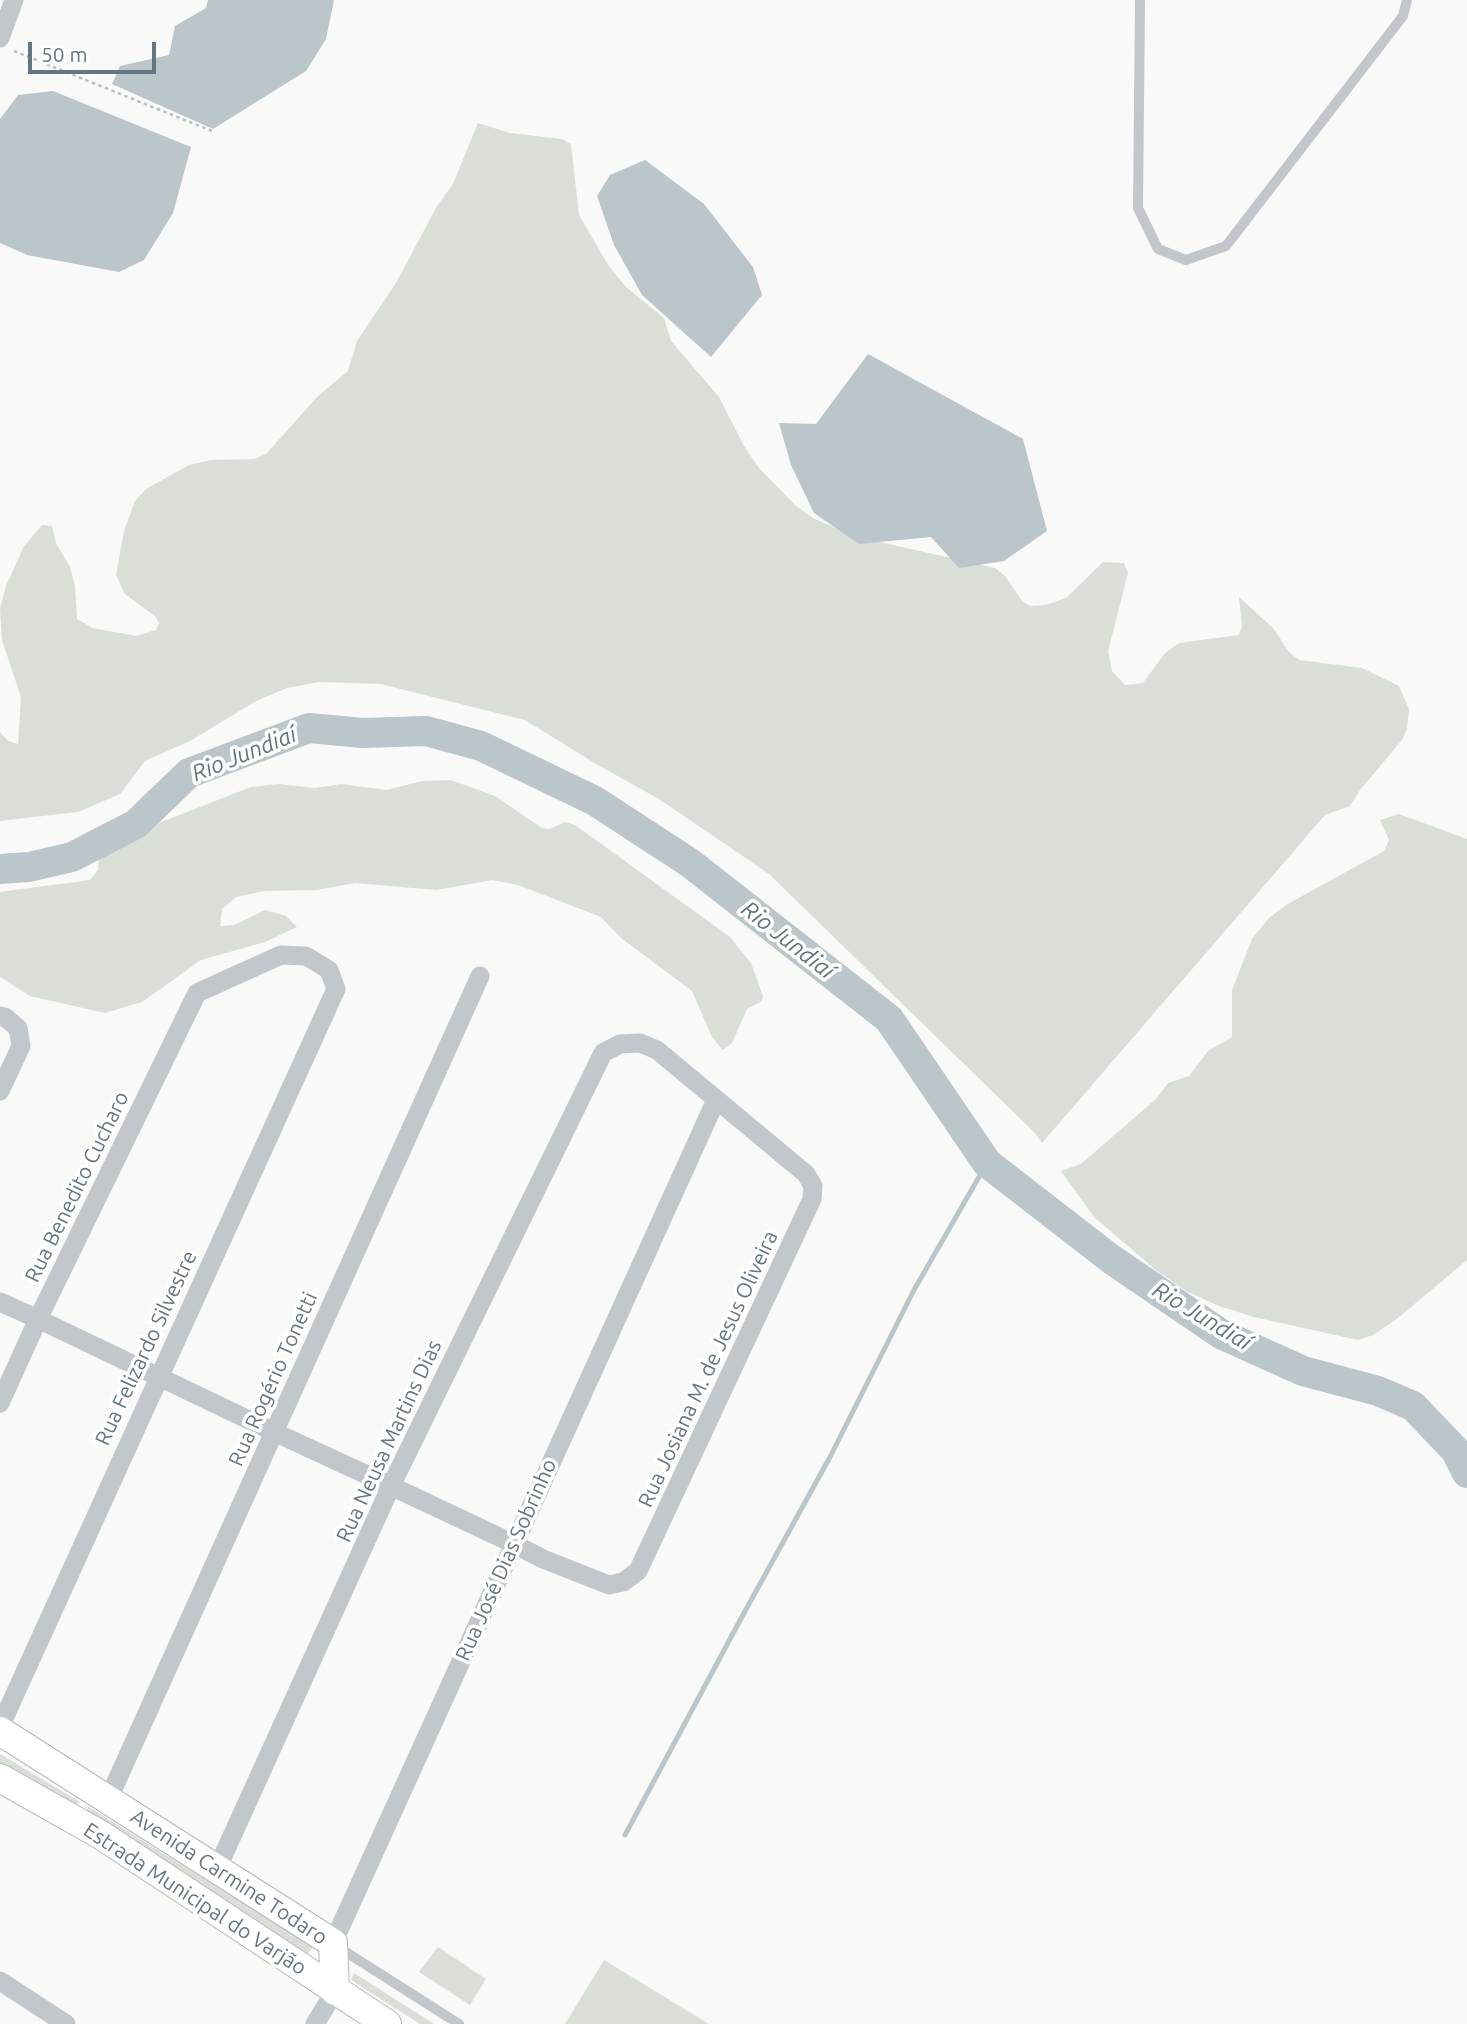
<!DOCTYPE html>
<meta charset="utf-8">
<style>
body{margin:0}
#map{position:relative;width:1467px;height:2024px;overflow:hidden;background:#f9f9f7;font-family:Ubuntu,sans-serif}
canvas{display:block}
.scale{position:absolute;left:28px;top:42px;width:128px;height:32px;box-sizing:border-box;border:4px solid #637682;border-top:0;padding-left:9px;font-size:21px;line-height:24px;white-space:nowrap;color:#637682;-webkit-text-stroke:5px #fff;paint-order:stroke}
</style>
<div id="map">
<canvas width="1467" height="2024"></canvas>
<div class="scale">50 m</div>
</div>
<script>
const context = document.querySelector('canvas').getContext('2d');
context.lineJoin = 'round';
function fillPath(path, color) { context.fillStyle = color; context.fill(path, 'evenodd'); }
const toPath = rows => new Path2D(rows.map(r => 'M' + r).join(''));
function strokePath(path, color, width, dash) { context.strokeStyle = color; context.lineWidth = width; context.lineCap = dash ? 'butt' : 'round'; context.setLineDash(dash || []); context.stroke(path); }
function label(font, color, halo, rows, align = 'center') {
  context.font = font + ' Ubuntu,sans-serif'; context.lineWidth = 7; context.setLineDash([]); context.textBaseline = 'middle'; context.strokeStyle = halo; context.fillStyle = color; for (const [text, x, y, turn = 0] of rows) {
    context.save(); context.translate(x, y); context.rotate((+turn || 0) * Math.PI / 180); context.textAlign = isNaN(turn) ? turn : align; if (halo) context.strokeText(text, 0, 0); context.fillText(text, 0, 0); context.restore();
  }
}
const green = toPath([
 [478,123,510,133,562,139,571,144,579,215,608,265,626,287,664,318,671,341,719,397,744,446,759,468,795,505,813,518,853,536,995,568,1005,576,1023,602,1030,606,1046,605,1066,598,1103,562,1124,563,1128,573,1108,651,1112,671,1125,685,1143,683,1165,653,1179,643,1239,635,1242,626,1239,597,1273,628,1289,652,1299,660,1362,668,1399,686,1409,709,1407,729,1402,740,1360,790,1350,806,1325,815,1042,1143,1035,1133,769,874,659,799,596,764,525,720,381,684,319,682,287,688,256,701,190,741,145,761,120,794,78,812,0,821,0,732,8,741,18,744,21,697,2,640,0,609,6,586,24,546,42,525,52,526,56,543,70,567,75,586,77,619,93,628,136,636,156,630,159,623,156,617,125,594,116,575,124,531,135,501,146,489,189,465,211,460,254,459,266,454,318,396,348,371,357,341,396,283,437,206,453,184],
 [451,780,495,796,542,828,550,829,565,822,575,825,730,937,751,963,763,996,762,1001,747,1009,732,1043,723,1050,712,1037,692,991,621,938,601,917,518,885,492,880,436,890,355,883,316,890,264,891,236,897,222,909,220,926,234,925,265,910,286,916,297,927,265,942,201,960,142,1002,105,1013,30,996,0,977,0,892,90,880,98,870,99,853,113,841,251,787,279,784,315,788,341,784,387,790,422,781],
 [1399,814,1467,839,1467,1260,1398,1318,1373,1335,1358,1340,1254,1317,1219,1306,1188,1292,1157,1271,1094,1217,1061,1171,1081,1164,1156,1099,1168,1083,1189,1076,1208,1051,1232,1037,1232,990,1252,939,1269,918,1286,905,1384,851,1389,840,1380,820],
 [0,1754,80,1802,69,1808,0,1769],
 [89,1807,313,1947,306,1956,84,1812],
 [438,1947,486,1979,470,2005,419,1972],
 [604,1960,709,2024,565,2024],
 [354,1973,434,2024,420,2024,351,1980]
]);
const water = toPath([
 [208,0,334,0,326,39,306,71,213,129,112,84,120,66,169,55,175,26,206,8],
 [53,91,191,147,173,213,144,260,119,272,27,255,0,243,0,119,18,95],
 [645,160,704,204,753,267,762,295,711,357,642,295,614,245,597,196,610,175],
 [868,354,1023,439,1047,531,1004,561,959,568,931,537,859,544,814,513,791,465,779,423,816,424]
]);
const stream = toPath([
 [625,1835,744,1613,830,1457,914,1290,987,1163]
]);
const river = toPath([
 [0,869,29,867,72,857,136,824,189,773,309,728,363,733,426,731,481,746,595,801,690,863,889,1019,987,1163,1111,1259,1221,1334,1303,1371,1378,1391,1413,1406,1456,1451,1467,1473]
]);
const path = toPath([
 [14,51,212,131]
]);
const service = toPath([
 [1140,0,1138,208,1158,249,1186,260,1226,246,1403,16,1407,0],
 [338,1947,459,2024]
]);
const minor = toPath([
 [0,38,14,0],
 [0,1016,5,1017,18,1028,21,1046,0,1091],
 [0,1302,38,1319,274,1432,391,1486,514,1544,543,1559,609,1585,623,1582,638,1571,812,1199,813,1186,806,1174,657,1050,640,1043,620,1044,603,1053,391,1486,217,1869],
 [0,1403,38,1319,197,993,281,955,306,956,329,970,336,989,0,1727],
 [108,1800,480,976],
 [333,1943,716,1100],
 [0,1981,66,2024],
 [315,2024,335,1991]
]);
const secondary = toPath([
 [0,1731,333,1943,335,1991],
 [0,1778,101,1835,387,2024]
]);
const streetNames = [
 ["Rua Benedito Cucharo",77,1187,-64],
 ["Rua Felizardo Silvestre",146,1348,-65],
 ["Rua Josiana M. de Jesus Oliveira",708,1369,-65],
 ["Rua Rogério Tonetti",273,1379,-66],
 ["Rua Neusa Martins Dias",389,1441,-65],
 ["Rua José Dias Sobrinho",506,1560,-66],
 ["Avenida Carmine Todaro",229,1877,33],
 ["Estrada Municipal do Varjão",195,1899,33]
];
const waterNames = [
 ["Rio Jundiaí",244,754,-22],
 ["Rio Jundiaí",788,940,38],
 ["Rio Jundiaí",1202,1316,31]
];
fillPath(green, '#d9ded6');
fillPath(water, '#bac6ca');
strokePath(stream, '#bac6ca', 5);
strokePath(river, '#bac6ca', 30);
strokePath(secondary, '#b2b9be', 30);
strokePath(path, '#babec1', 2.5, [3.5, 3.5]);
strokePath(service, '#c2c7cb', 10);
strokePath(minor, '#c2c7cb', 19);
strokePath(secondary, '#fff', 28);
label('21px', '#637682', '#fff', streetNames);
label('italic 23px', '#5e767c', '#fff', waterNames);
</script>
